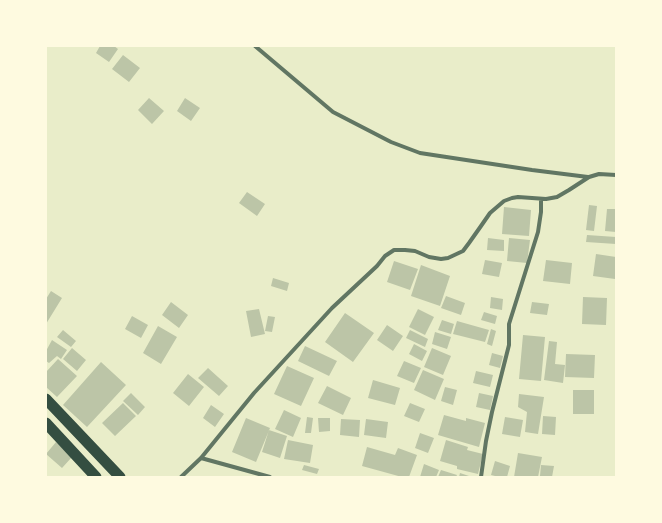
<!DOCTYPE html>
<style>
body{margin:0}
#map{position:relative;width:662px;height:523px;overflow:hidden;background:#e9edc9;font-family:"Varela Round",sans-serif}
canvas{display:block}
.frame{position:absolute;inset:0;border:47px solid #fefae0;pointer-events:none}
</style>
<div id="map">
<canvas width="662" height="523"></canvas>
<div class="frame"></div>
</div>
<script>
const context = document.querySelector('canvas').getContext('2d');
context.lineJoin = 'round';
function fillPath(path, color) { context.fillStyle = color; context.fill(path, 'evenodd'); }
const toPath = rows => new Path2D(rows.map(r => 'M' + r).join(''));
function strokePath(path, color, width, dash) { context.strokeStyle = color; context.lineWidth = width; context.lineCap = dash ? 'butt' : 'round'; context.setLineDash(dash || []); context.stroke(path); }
const building = toPath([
 [100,46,114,46,118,49,109,62,96,53],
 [123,55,140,68,129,82,112,69],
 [149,98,164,111,152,124,138,110],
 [185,98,200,108,191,121,177,111],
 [247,192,265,204,257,216,239,203],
 [589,205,597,206,594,231,586,230],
 [504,207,531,210,529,236,502,234],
 [607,209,616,209,616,232,605,231],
 [587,235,616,237,616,244,586,242],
 [488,238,504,240,504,251,487,250],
 [509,238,530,240,527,263,507,261],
 [596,254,616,257,616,270,615,279,593,276],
 [485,260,502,263,499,277,482,274],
 [546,260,572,263,570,284,543,281],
 [394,261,418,269,410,290,387,282],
 [421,265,450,276,440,306,411,296],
 [273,278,289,283,287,291,271,286],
 [51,291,62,298,46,324,46,299],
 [446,296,465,303,461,315,441,308],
 [491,297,503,299,502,310,490,308],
 [583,297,607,298,606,325,582,324],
 [171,302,188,315,179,328,162,315],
 [532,302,549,304,547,315,530,313],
 [259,309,265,334,251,337,246,311],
 [418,309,434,317,425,335,409,327],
 [484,312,497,316,495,324,481,320],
 [345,313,374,333,353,362,325,342],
 [132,316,148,325,141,338,125,329],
 [268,316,275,317,272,332,265,331],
 [442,320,454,324,451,334,438,330],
 [457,321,489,330,485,342,453,334],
 [387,325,403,336,393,351,377,340],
 [158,326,177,337,161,364,143,353],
 [491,329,496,331,492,346,487,344],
 [63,330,76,341,71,347,57,337],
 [410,330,428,339,425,347,406,338],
 [435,332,451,337,447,349,432,344],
 [523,335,545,337,541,381,519,379],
 [52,340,67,350,61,359,57,356,49,363,46,361,46,351],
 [549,341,557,342,555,364,565,365,563,383,544,380],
 [414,344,427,351,422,361,409,354],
 [305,346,337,361,329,376,298,361],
 [72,348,86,360,77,371,63,359],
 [432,348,451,356,443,375,424,367],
 [492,353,503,356,500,368,489,365],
 [566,354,595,355,594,378,565,377],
 [58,359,77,376,57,397,46,387,46,372],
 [404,361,421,368,414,383,397,376],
 [101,362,126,385,87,427,63,405],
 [287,366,314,378,301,406,274,394],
 [208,368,228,386,219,396,198,378],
 [423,370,444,379,435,400,414,390],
 [476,371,493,375,490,387,473,383],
 [188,374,204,387,189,406,173,393],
 [373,380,400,388,395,405,368,398],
 [327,386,351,398,343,415,318,403],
 [445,387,457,390,453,405,441,401],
 [573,390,594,390,594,414,573,414],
 [131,393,145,407,138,415,123,401],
 [479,393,493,396,490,410,476,407],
 [519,394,544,397,538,434,525,432,527,412,518,407],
 [123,403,136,416,115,436,102,423],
 [410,403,425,409,419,422,404,416],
 [211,405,224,414,215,427,203,418],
 [284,410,301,418,293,437,275,429],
 [444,415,466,421,466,418,485,423,479,447,438,435],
 [543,416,556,417,555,435,542,434],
 [307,417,313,418,311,433,305,433],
 [505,417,523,420,520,437,502,434],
 [246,418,270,428,256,462,232,452],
 [318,418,330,418,330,431,319,432],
 [341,419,360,420,359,437,340,435],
 [366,419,388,422,386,438,364,435],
 [269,430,287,436,280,458,262,452],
 [420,433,434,438,428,453,415,448],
 [288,440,313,445,310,463,284,459],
 [446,440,468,447,467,450,483,454,478,474,457,469,457,466,440,461],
 [56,442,72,457,62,468,46,454],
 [367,447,395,455,398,448,417,455,409,477,402,477,362,466],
 [518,453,542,457,538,477,514,477],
 [495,461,510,466,507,477,499,477,491,475],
 [424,464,439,470,436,477,420,477],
 [304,465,319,469,317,474,302,470],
 [541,465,554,466,552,477,540,476],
 [441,470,457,475,456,477,438,477],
 [460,473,472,477,459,477]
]);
const minor = toPath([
 [255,46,333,112,391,142,420,153,532,170,588,177],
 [201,458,270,477],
 [181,477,201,458,254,393,332,308,377,266,385,256,394,250,405,250,415,251,429,257,441,259,448,258,463,251,469,243,481,226,490,213,504,201,512,198,518,197,546,199,557,197,569,190,589,177,599,174,616,175],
 [481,477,486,441,492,412,509,345,509,324,538,232,541,212,541,199]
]);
const trunk = toPath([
 [46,399,120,477],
 [46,423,96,477]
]);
fillPath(building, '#bcc5a7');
strokePath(minor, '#617663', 4);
strokePath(trunk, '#344e41', 11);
</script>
